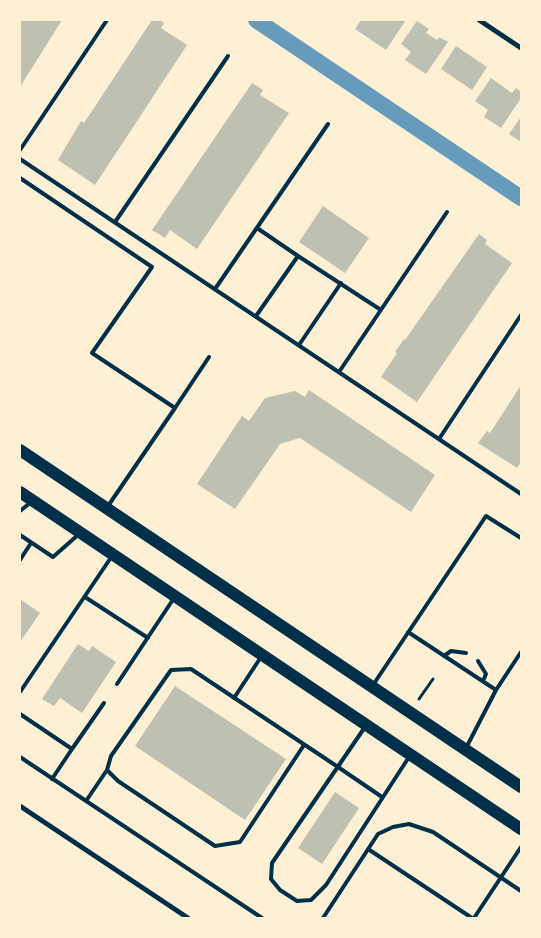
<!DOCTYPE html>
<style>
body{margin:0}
#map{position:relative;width:541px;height:938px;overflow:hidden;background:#fdf0d5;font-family:"Nunito Sans",sans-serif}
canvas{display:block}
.frame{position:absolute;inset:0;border:21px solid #fdf0d5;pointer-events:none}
</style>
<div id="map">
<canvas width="541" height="938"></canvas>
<div class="frame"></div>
</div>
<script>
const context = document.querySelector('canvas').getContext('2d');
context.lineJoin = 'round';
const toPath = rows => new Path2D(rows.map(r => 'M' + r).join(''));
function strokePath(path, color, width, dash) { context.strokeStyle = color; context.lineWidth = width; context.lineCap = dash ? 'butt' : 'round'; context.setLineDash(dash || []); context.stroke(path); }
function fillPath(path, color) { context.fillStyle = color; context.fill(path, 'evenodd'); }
const canal = toPath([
 [256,20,521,198]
]);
const building = toPath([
 [20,20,62,20,20,87],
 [152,20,160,20,164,23,161,28,187,45,95,185,58,160,81,121,84,123],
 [361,20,381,21,406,20,386,50,355,29],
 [417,21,429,29,426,33,437,40,439,37,448,42,426,74,405,60,411,52,401,44],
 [456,46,487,67,472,90,441,69],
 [491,78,512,93,516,88,521,92,521,98,501,128,484,117,488,110,475,101],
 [252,83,263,90,260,95,289,113,197,249,170,230,165,238,152,230],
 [521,117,521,142,509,134],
 [323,206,369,238,345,273,299,242],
 [479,234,487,240,485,244,512,263,417,402,381,377,397,353,395,352,404,339,405,340],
 [521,385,521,462,517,468,478,443,487,431,490,433],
 [309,390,435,475,411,512,300,438,280,444,235,509,197,484,242,416,249,421,265,398,295,391,305,397],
 [20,599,40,613,20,642],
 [78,644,89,651,92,646,116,662,82,713,60,698,54,706,42,699],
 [175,686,286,759,245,820,135,746],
 [335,792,359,808,322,864,298,848]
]);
const path = toPath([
 [419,699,433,679]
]);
const service = toPath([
 [20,150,107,20],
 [20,159,521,494],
 [20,178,152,267,92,353,175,408,209,357],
 [115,222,228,56],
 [298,256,381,310],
 [215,289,328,124],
 [256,316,298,256,257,228],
 [299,345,341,283],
 [339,372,447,212],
 [439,439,521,315],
 [108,506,175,408],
 [20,511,30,503],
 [20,535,53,557,79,534],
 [20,560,31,543],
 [85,597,148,638],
 [408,632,496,690,521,652],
 [444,656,451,651,466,653],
 [478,661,486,674,483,681],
 [117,684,174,598],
 [373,685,486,516,521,538],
 [20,692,112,556],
 [234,698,261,657],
 [20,714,72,749,104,703],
 [365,727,272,863,271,879,280,890,297,901,311,900,326,885,409,757],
 [304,745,240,842,215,846,118,781,107,770,111,756,171,670,191,669,338,767,382,797],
 [466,748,496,690],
 [20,757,262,918],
 [52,779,72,749],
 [86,801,107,770],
 [368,849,472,918],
 [323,918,378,834,393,827,409,824,433,832,521,891],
 [474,918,521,847]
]);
const minor = toPath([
 [479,20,521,48],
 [20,806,188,918]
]);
const primary = toPath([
 [20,450,521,787],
 [20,492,521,829]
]);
strokePath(canal, '#669bbc', 16);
fillPath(building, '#bec0b2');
strokePath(path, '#003049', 3);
strokePath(service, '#003049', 4);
strokePath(minor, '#003049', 5);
strokePath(primary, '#003049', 12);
</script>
